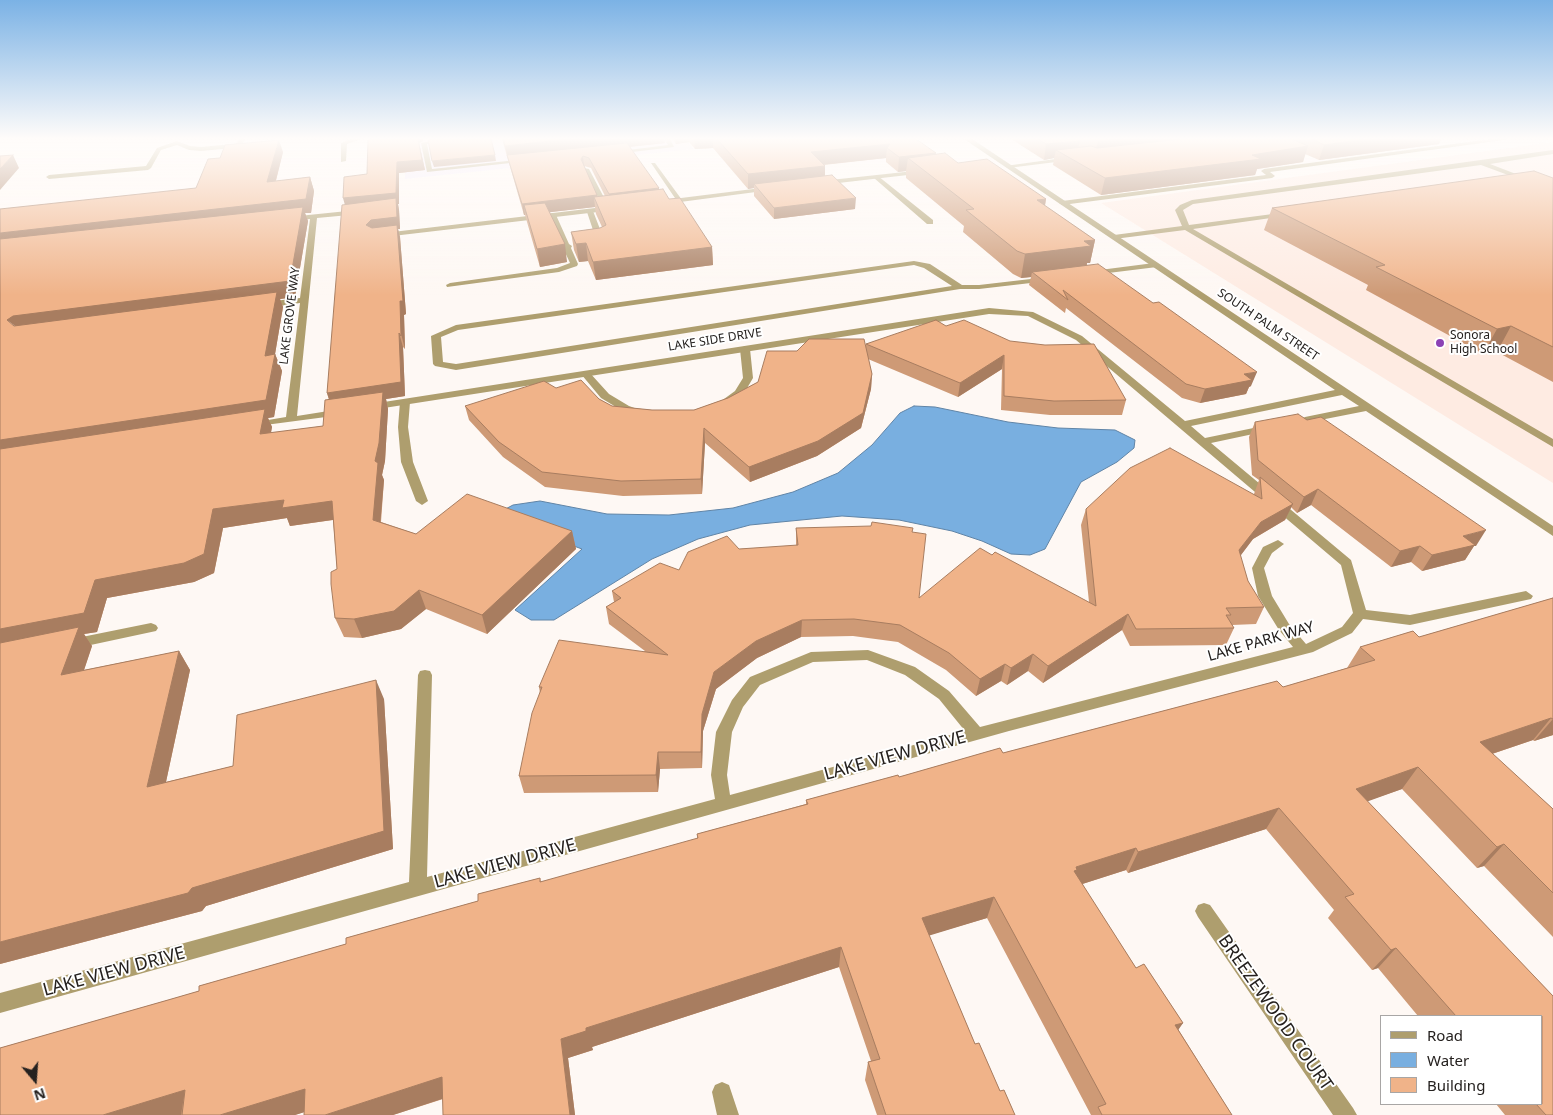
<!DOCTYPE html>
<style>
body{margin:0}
#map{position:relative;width:1553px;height:1115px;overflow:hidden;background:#fef8f4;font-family:"Noto Sans",sans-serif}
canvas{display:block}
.legend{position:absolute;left:1380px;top:1015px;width:162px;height:90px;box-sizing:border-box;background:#fff;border:1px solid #a8a6a5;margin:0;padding:6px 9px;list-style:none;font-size:15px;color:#25211f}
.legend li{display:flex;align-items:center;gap:10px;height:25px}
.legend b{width:25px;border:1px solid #a8a6a5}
.north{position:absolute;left:10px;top:1055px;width:50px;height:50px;-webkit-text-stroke:4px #fff;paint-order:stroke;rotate:162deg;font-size:14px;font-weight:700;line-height:20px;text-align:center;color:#25211f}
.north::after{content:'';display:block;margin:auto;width:18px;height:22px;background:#25211f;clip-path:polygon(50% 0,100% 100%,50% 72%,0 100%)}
</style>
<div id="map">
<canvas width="1553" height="1115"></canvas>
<ul class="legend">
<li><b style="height:6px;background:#ae9e6e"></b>Road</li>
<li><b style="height:14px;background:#79afe0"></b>Water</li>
<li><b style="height:14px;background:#f0b389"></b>Building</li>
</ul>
<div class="north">N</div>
</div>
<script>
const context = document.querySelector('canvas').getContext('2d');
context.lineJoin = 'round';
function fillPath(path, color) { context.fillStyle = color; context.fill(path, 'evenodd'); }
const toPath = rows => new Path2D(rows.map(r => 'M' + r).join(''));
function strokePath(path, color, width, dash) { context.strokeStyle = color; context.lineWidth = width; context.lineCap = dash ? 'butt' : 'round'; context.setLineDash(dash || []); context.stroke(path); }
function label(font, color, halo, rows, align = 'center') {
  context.font = font + ' "Noto Sans",sans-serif'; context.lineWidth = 4; context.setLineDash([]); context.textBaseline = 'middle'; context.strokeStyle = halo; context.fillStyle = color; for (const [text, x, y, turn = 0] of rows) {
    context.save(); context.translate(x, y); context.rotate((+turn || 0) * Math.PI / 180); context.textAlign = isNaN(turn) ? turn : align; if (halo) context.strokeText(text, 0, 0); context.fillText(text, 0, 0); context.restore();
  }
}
const commercial = toPath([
 [405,139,686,139,693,149,405,179]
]);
const education = toPath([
 [1553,142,1553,483,1101,203]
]);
const water = toPath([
 [914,406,935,407,1008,422,1058,428,1115,430,1135,440,1134,448,1117,462,1081,482,1045,549,1030,555,1011,554,982,541,952,531,899,520,842,516,750,525,698,539,652,559,554,620,531,620,515,610,582,549,498,518,498,513,513,505,540,501,607,514,669,515,733,508,793,492,838,473,872,445,900,413,914,406]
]);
const service = toPath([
 [239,139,245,139,242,145,233,148,201,151,189,150,177,145,161,150,151,168,148,170,49,179,46,177,49,175,146,166,157,148,177,141,190,146,201,147,233,144,237,143,239,139],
 [351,139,362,139,347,144,346,161,341,162,341,143,351,139],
 [439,139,461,139,427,144,432,169,526,159,529,161,427,172,421,143,439,139],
 [664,139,670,139,674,147,615,154,612,152,668,145,664,139],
 [1491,139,1511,139,1270,172,1275,176,1272,178,1062,205,1059,203,1062,201,1266,175,1261,171,1264,169,1491,139],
 [1553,150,1553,154,1490,164,1529,179,1530,180,1527,182,1481,165,1193,204,1183,210,1189,225,1288,212,1288,216,1285,216,1193,229,1553,439,1553,447,1185,230,1114,239,1110,237,1114,235,1182,226,1175,210,1180,205,1192,200,1553,150],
 [1070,157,1072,160,1008,168,1005,166,1070,157],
 [651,163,655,163,682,200,681,201,677,201,651,163],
 [584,168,589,169,610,209,609,211,602,209,584,168],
 [874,176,878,176,933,220,933,224,927,224,874,178,874,176],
 [586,209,593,211,605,242,604,244,597,242,586,209],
 [552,213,556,215,569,244,572,246,571,248,578,264,577,266,559,272,447,287,446,285,450,283,557,268,570,263,548,215,552,213],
 [914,261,930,264,962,285,979,285,1048,277,1052,279,1048,281,979,289,960,289,456,370,435,366,433,364,431,336,456,325,914,261],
 [914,265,924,268,952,286,456,364,443,362,441,337,458,330,914,265],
 [1154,263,1157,263,1157,267,1092,275,1088,273,1092,271,1154,263],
 [745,346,750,349,753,378,743,395,732,403,724,403,724,399,735,391,743,378,740,349,745,346],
 [586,371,589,372,609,394,629,406,643,411,643,415,639,416,621,410,601,398,581,374,586,371],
 [405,399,410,402,408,427,413,462,428,501,422,505,416,501,401,462,398,427,400,402,405,399]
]);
const minor = toPath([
 [964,139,972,139,1553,526,1553,536,1366,411,1305,423,1300,420,1305,417,1359,406,1342,395,1191,426,1205,438,1268,425,1272,426,1272,430,1211,443,1351,560,1366,610,1410,615,1526,591,1533,596,1531,599,1410,625,1363,619,1352,633,1313,652,1009,731,0,1013,0,993,409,882,418,675,420,671,425,670,430,671,432,675,427,877,715,799,711,775,716,732,732,700,750,677,811,652,868,650,915,667,949,691,980,727,1293,647,1279,630,1258,596,1252,568,1263,547,1278,540,1284,544,1272,553,1264,568,1272,596,1289,624,1306,644,1342,627,1353,613,1341,565,1076,340,1028,316,989,314,371,410,366,407,371,404,989,308,1033,312,1082,336,1185,421,1335,390,964,139],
 [867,660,905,675,939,699,965,731,730,795,727,775,732,732,743,707,760,685,813,662,867,660],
 [923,170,926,172,925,173,821,185,818,183,821,181,923,170],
 [769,187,771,188,771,190,665,204,662,202,665,200,769,187],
 [612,206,615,206,615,210,384,237,380,235,384,233,612,206],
 [357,210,360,210,360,214,317,218,297,416,341,409,346,412,341,415,250,427,250,423,286,417,300,303,265,308,261,305,265,302,300,298,310,219,289,221,285,219,289,217,357,210],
 [151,623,156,625,158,628,156,631,72,649,67,648,65,644,67,640,72,639,151,623],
 [1204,903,1210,905,1353,1108,1357,1115,1333,1115,1198,917,1195,911,1198,905,1204,903],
 [722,1082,729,1085,739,1115,717,1115,712,1092,715,1085,722,1082]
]);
const wall = toPath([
 [502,139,664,139,665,143,630,147,659,190,669,199,712,247,713,265,596,280,588,261,579,262,574,250,571,232,600,228,602,227,596,214,595,207,550,212,567,262,540,267,527,222,525,215,524,215],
 [584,166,591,168,605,196,598,197],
 [673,139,916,139,936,154,1046,199,1045,206,1095,240,1090,263,1087,263,1087,265,1251,386,1249,387,1246,394,1200,403,1182,398,1066,308,1065,313,1029,285,1031,277,1021,278,1013,274,963,232,964,226,906,178,906,171,898,172,886,162,886,158,824,165,825,176,855,209,774,219,754,196,754,188,748,189,713,148,695,149,689,142,676,144],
 [1011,139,1441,139,1439,144,1319,160,1305,154,1303,162,1257,169,1255,175,1101,195,1053,165,1054,158,1044,160],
 [423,141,419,143,425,170,399,173,399,204,398,204,399,210,400,229,398,229,400,237,406,314,404,315,405,349,403,347,405,396,386,399,388,409,385,461,382,475,384,480,381,522,416,534,572,531,576,549,487,634,426,609,401,629,362,638,344,637,335,618,337,569,333,520,290,526,287,518,223,528,214,573,194,582,107,598,97,632,84,634,92,646,84,670,179,651,190,670,166,782,233,766,384,699,393,849,206,906,202,911,0,964,196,188,283,152,276,181,310,177,314,191,311,213,305,213,308,221,295,297,280,299,283,307,275,354,282,371,274,417,268,418,272,427,271,433,323,426,329,400,327,393,345,204,367,174],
 [1553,178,1553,382,1497,352,1483,354,1366,290,1368,285,1264,230,1272,208],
 [946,326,1126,400,1122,415,1050,415,1001,410,1002,369,958,397,868,359,872,374,871,389,861,428,817,456,750,482,705,443,702,494,623,496,545,487,503,457,469,420,465,406,556,388,599,399,612,406,652,410,694,410,728,398,758,382,797,351,865,347,866,344],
 [1255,422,1476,546,1474,546,1465,560,1422,571,1411,562,1391,567,1311,505,1297,513,1291,507,1285,520,1253,539,1240,556,1248,581,1264,607,1256,624,1232,625,1234,628,1226,645,1130,646,1122,630,1043,683,1028,671,1007,685,1001,681,976,696,946,670,898,642,853,636,801,637,757,658,716,689,703,731,702,768,660,769,658,792,524,793,519,776,540,693,539,687,645,651,609,624,606,607,614,602,612,591,679,570,739,549,796,546,796,528,912,532,919,598,1089,602,1081,525,1086,509,1254,494,1259,480,1252,475,1249,437],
 [1553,598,1553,735,1534,741,1533,740,1492,754,1553,809,1553,937,1484,866,1477,868,1402,789,1367,801,1553,996,1553,1115,1505,1115,1496,1104,1542,1104,1542,1016,1418,1016,1378,968,1372,970,1328,918,1334,910,1266,829,1128,873,1126,870,1082,884,1136,968,1144,964,1183,1023,1178,1029,1232,1115,1091,1115,987,918,929,935,975,1044,979,1043,1000,1091,1004,1090,1015,1115,877,1115,865,1080,868,1062,871,1061,839,967,592,1047,593,1050,568,1058,575,1115,443,1115,443,1099,393,1115,304,1115,304,1112,295,1115,0,1115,0,1048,168,1000,199,991,199,986,346,944,346,938,478,901,478,894,540,878,541,882,697,839,697,834,806,804,806,800,898,775,899,777,1000,748,1003,753,1277,681,1283,687,1347,668,1360,647,1413,631,1419,637]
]);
const shadedWall = toPath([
 [418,139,423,139,423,141,419,143,425,170,399,173,399,204,398,204,399,210,400,229,398,229,400,237,406,314,404,315,405,349,375,232,346,209,343,198,397,162],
 [568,139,664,139,665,143,509,159,507,155,508,159,505,146],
 [675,139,689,139,689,142,676,144],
 [694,139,713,139,713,148,695,149],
 [1114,139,1247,139,1094,156,1098,141],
 [1366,139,1441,139,1439,144,1319,160,1324,145],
 [279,140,283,152,272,195,267,182],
 [1080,141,1076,156,1056,150,1054,158,1044,160,1046,144],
 [890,144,887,148,886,158,810,166,811,152],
 [1308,146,1303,162,1257,169,1255,175,1101,195,1105,178],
 [936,153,934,167,908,158,906,171,898,172,899,157],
 [13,155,19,168,0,190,0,169],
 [495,155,496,161,434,167,432,161],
 [583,156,584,166,581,159],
 [825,166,825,180,754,184,754,188,748,189,748,174],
 [310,177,314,191,311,213,305,213,308,221,295,297,280,299,283,307,272,372,23,332,7,320,0,249,0,233],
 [659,188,659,199,610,205,609,194],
 [597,195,599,206,594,197,595,207,526,215,524,205,525,215,524,215,522,204],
 [856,198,855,209,774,219,774,208],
 [1046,199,1042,221,1037,200],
 [1095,240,1090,263,1087,263,1086,270,1032,272,1031,277,1021,278,1025,254,1084,241],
 [586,243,588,261,579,262,576,244],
 [565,244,567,262,540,267,537,249],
 [712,247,713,265,596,280,593,262],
 [1511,326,1497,352,1483,354,1497,329],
 [399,333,403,347,405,396,386,399,388,409,385,461,382,475,384,480,379,538,373,520,375,461,332,408,327,393],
 [275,354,282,371,274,417,268,418,272,427,267,452,0,459,0,440],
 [1004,355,1002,369,958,397,960,383],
 [1257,372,1251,386,1249,387,1246,394,1200,403,1205,389,1244,374],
 [872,374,871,389,861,428,817,456,750,482,749,467],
 [704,428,705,443,702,494,701,479],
 [1318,489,1311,505,1297,513,1304,497],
 [284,500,332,501,339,519,290,526,287,518,223,528,214,573,194,582,107,598,97,632,84,634,92,646,76,694,0,651,0,629,95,580,213,509],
 [1293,504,1285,520,1253,539,1232,567,1239,550,1261,522],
 [1486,530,1476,546,1474,546,1465,560,1422,571,1432,555,1463,536],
 [572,531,576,549,487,634,482,615],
 [1420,546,1411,562,1391,567,1400,551],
 [419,590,426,609,401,629,362,638,354,619],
 [1128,614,1122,630,1043,683,1048,666],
 [802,620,801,637,757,658,716,689,703,731,702,768,701,752,702,714,714,672,756,641],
 [179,651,190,670,161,805,147,787],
 [1033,654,1028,671,1007,685,1011,668],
 [1005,664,1001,681,976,696,980,679],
 [376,680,384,699,393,849,206,906,202,911,0,964,0,942,192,888],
 [1551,718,1533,740,1462,764,1480,742],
 [1553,719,1553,735,1534,741],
 [658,752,660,769,658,792,656,775],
 [1418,767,1402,789,1341,811,1356,789],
 [1279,808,1266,829,1128,873,1138,852],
 [1504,844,1484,866,1477,868,1497,847],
 [1136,848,1126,870,1070,888,1066,892,1076,867],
 [994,897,987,918,918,939,922,918],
 [841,947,839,967,592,1047,593,1050,568,1058,575,1115,570,1115,561,1039,586,1028],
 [1396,948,1378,968,1372,970,1391,950],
 [1183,1023,1170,1042,1175,1025],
 [442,1077,454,1095,393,1115,325,1115],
 [305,1089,321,1107,295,1115,220,1115],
 [185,1090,181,1115,103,1115]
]);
const building = toPath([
 [368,139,418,139,422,160,397,162,396,193,343,198,344,177,367,174,368,139],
 [432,139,491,139,495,155,432,161,428,140,432,139],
 [503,139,568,139,505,146,503,139],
 [717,139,916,139,936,153,899,157,887,148,890,144,811,152,825,166,748,174,717,139],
 [1038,139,1077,139,1080,141,1046,144,1038,139],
 [1095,139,1114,139,1098,141,1095,139],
 [1180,139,1292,139,1308,146,1252,155,1261,159,1105,178,1056,150,1091,146,1097,148,1180,139],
 [1312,139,1366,139,1324,145,1312,139],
 [279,140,267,182,310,177,306,199,0,233,0,209,196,188,208,159,220,158,225,145,279,140],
 [627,143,659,188,609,194,589,158,583,156,581,159,597,195,522,204,507,155,627,143],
 [945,153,958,163,987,159,1046,199,1037,200,1095,240,1084,241,1091,246,1025,254,1017,251,966,210,974,209,908,158,945,153],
 [13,155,0,169,0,156,13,155],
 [1534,171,1553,178,1553,347,1511,326,1497,329,1376,267,1385,265,1272,208,1534,171],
 [832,175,856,198,774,208,754,184,832,175],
 [663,189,669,199,680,198,712,247,593,262,586,243,576,244,571,232,600,228,606,225,594,197,663,189],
 [396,198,397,217,371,220,366,225,372,228,397,225,403,301,400,301,401,336,399,333,401,382,327,393,342,205,396,198],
 [545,203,565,244,537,249,524,205,545,203],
 [303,207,290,281,13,316,7,320,14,326,277,292,265,356,275,354,266,400,0,440,0,239,303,207],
 [1098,264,1153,303,1159,302,1257,372,1244,374,1252,380,1205,389,1186,384,1063,290,1068,300,1032,272,1098,264],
 [936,320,946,326,964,320,1010,341,1045,345,1094,344,1126,400,1054,401,1004,396,1004,355,960,383,866,344,936,320],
 [809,339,864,339,872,374,863,413,818,441,749,467,704,428,701,479,621,481,542,472,499,442,465,406,544,381,556,388,581,380,599,399,612,406,652,410,694,410,728,398,758,382,767,351,797,351,809,339],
 [383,392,379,443,375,461,378,463,373,520,416,534,467,494,572,531,482,615,419,590,394,611,354,619,335,618,331,584,331,572,337,569,332,501,282,508,284,500,213,509,204,554,184,563,95,580,84,613,0,629,0,449,265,409,260,434,323,426,325,400,383,392],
 [1298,414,1307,420,1321,417,1486,530,1463,536,1475,545,1432,555,1420,546,1400,551,1318,489,1304,497,1258,460,1255,422,1298,414],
 [1170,448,1262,499,1260,477,1293,504,1261,522,1239,550,1248,581,1264,607,1226,608,1231,615,1226,615,1234,628,1136,629,1128,614,1048,666,1033,654,1011,668,1005,664,980,679,949,653,900,625,854,619,802,620,756,641,714,672,702,714,701,752,658,752,656,775,519,776,532,713,542,687,539,687,559,640,668,655,606,607,621,598,612,591,660,563,679,570,688,552,727,536,739,549,798,545,796,528,871,526,872,522,913,528,912,532,926,534,919,598,980,548,992,555,995,552,1096,606,1086,509,1130,468,1170,448],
 [1553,598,1553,719,1551,718,1480,742,1553,809,1553,893,1504,844,1497,847,1418,767,1356,789,1553,996,1553,1115,1546,1115,1536,1104,1542,1104,1542,1016,1456,1016,1396,948,1391,950,1345,897,1354,894,1279,808,1138,852,1136,848,1076,867,1077,870,1074,871,1136,968,1144,964,1183,1023,1175,1025,1232,1115,1102,1115,1098,1107,1106,1104,994,897,922,918,975,1044,979,1043,1000,1091,1004,1090,1015,1115,886,1115,868,1062,880,1059,841,947,586,1028,586,1031,561,1039,570,1115,443,1115,442,1077,325,1115,304,1115,305,1089,220,1115,182,1115,185,1090,103,1115,0,1115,0,1048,168,1000,199,991,199,986,346,944,346,938,478,901,478,894,540,878,540,882,698,838,697,834,808,804,806,800,898,775,899,777,1000,748,1003,753,1277,681,1283,687,1375,660,1360,647,1413,631,1419,637,1553,598],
 [79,627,61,675,179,651,147,787,233,766,237,715,376,680,384,831,192,888,188,893,0,942,0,643,79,627]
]);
const markers = [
 [1440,343,5,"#8c42b5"]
];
const farStreetnames = [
 ["LAKE GROVE WAY",290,316,-83],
 ["SOUTH PALM STREET",1268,325,34],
 ["LAKE SIDE DRIVE",715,340,-9]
];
const farPoinames = [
 ["Sonora",1450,336],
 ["High School",1450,350]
];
const streetNames = [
 ["LAKE PARK WAY",1261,642,-16]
];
const nearStreetnames = [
 ["LAKE VIEW DRIVE",895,756,-15],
 ["LAKE VIEW DRIVE",505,864,-15],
 ["LAKE VIEW DRIVE",114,972,-15],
 ["BREEZEWOOD COURT",1275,1013,55]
];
fillPath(commercial, '#f4ecfd');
fillPath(education, '#feebe2');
fillPath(water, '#79afe0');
strokePath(water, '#6084a6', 1);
fillPath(service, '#ae9e6e');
fillPath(minor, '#ae9e6e');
fillPath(wall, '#ce9a76');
fillPath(shadedWall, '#a87d60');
fillPath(building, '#f0b389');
strokePath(building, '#a87d60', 1);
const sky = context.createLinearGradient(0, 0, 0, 295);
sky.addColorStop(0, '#7bb2e5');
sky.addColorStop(0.47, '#fffcfa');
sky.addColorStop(1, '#fffcfa00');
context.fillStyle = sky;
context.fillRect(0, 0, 1553, 295);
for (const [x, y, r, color] of markers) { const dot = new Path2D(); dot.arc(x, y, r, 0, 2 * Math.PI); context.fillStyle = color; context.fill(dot); strokePath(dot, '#fff', 2); }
label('12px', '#25211f', '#fff', farStreetnames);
label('12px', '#25211f', '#fff', farPoinames, 'left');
label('15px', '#25211f', '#fff', streetNames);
label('18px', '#25211f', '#fff', nearStreetnames);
</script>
